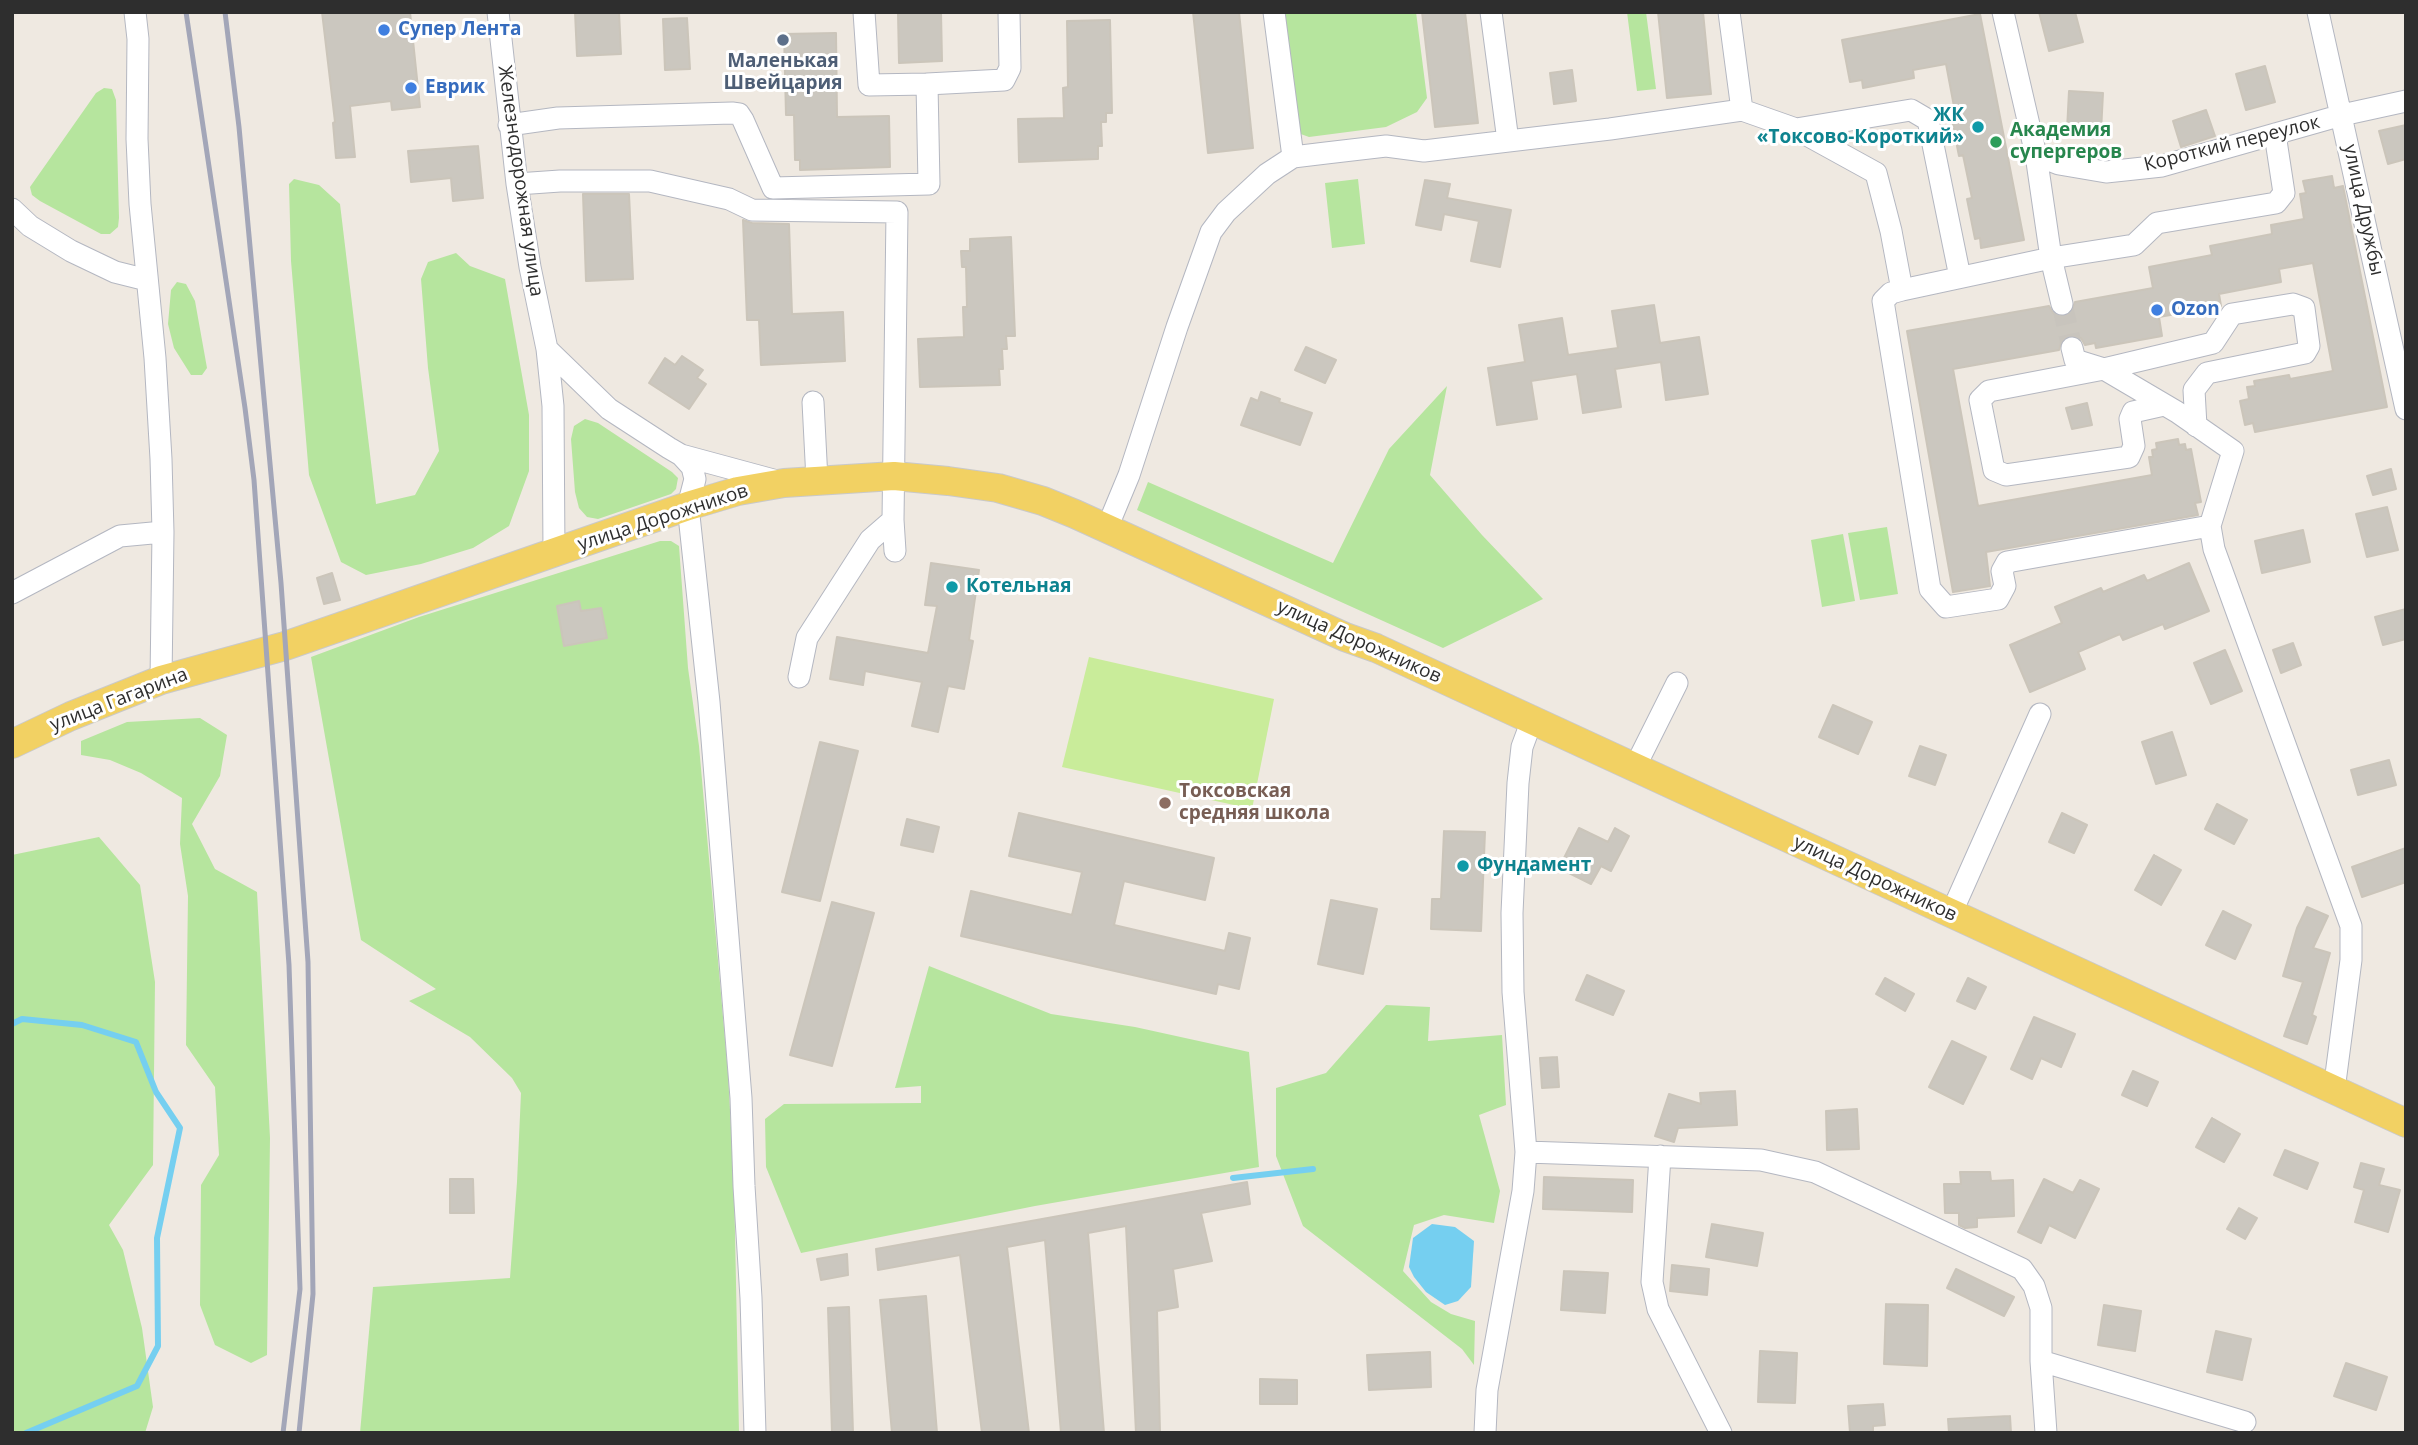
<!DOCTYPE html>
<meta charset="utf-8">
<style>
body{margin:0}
#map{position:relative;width:2418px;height:1445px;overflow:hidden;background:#efe9e1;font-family:"Open Sans",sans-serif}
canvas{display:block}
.frame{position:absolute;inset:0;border:14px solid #2e2e2e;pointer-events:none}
</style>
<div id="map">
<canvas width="2418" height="1445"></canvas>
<div class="frame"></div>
</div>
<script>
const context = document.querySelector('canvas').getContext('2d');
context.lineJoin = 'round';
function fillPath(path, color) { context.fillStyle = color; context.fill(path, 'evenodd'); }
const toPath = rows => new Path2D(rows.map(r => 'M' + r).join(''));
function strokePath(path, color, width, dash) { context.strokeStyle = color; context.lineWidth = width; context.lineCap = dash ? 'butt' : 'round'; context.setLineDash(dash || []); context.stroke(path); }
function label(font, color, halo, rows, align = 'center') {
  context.font = font + ' "Open Sans",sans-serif'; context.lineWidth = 6; context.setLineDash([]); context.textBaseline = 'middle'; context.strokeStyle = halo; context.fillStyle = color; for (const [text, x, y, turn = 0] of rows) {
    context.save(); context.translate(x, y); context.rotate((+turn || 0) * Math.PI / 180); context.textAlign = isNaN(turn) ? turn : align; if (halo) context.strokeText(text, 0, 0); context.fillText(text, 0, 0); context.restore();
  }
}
const green = toPath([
 [1283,12,1416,12,1427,98,1417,112,1386,127,1309,137,1298,133],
 [1627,12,1646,12,1656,89,1637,91],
 [104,88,112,89,116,100,119,218,118,227,110,234,101,234,40,201,32,195,30,187,96,93],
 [294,179,319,185,340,204,376,504,415,495,439,451,428,368,421,279,428,262,456,253,470,266,505,279,529,415,529,471,509,526,473,548,421,564,366,575,341,562,309,475,291,261,289,184],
 [1358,179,1365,244,1332,248,1325,183],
 [177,282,186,284,195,301,207,368,202,375,191,375,174,348,168,324,171,290],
 [1447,386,1430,475,1482,535,1543,599,1443,648,1137,510,1148,482,1333,563,1389,449],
 [585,419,598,423,672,472,678,478,676,489,671,494,598,519,587,517,579,508,575,492,571,439,574,426],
 [1887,527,1898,594,1860,600,1848,533],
 [1843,534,1855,601,1822,607,1811,540],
 [660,541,671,541,679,546,688,668,699,746,728,1073,734,1183,739,1433,360,1433,373,1287,510,1278,517,1182,521,1093,512,1078,470,1037,409,1001,436,989,361,940,311,657,419,617],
 [200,718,227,735,220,776,192,824,215,869,257,892,270,1138,267,1355,251,1363,215,1345,200,1305,201,1185,219,1155,215,1087,186,1045,188,896,180,844,182,798,141,773,110,760,81,755,81,741,127,722],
 [99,837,140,885,155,982,153,1165,109,1225,123,1250,142,1328,153,1407,145,1433,12,1433,12,855],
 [929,966,1051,1014,1135,1027,1249,1052,1259,1167,1035,1206,801,1253,766,1167,765,1119,784,1104,921,1103,921,1086,895,1088],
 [1386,1005,1430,1007,1428,1041,1502,1035,1506,1105,1479,1115,1500,1191,1494,1223,1444,1215,1414,1225,1403,1271,1431,1302,1451,1314,1475,1321,1474,1365,1462,1349,1303,1226,1276,1156,1276,1088,1326,1073]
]);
const pitch = toPath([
 [1089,657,1274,699,1252,809,1062,767]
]);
const water = toPath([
 [1432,1224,1455,1227,1474,1241,1471,1287,1458,1301,1445,1305,1426,1292,1414,1277,1409,1267,1413,1238]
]);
const stream = toPath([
 [12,1024,22,1019,82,1025,136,1042,156,1092,180,1128,157,1238,158,1346,137,1386,26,1433],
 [1233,1178,1313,1169]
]);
const building = toPath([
 [322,12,410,12,420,107,392,110,391,101,350,106,355,157,336,158,333,123,335,122,322,12],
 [575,12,619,12,621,54,577,56,575,12],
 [898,12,941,12,942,61,899,63,898,12],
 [1193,12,1239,12,1253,148,1208,153,1193,12],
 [1422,12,1465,12,1478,123,1435,127,1422,12],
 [1658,12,1703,12,1711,94,1667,98,1658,12],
 [2039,12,2075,12,2083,42,2049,51,2039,12],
 [1980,14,2024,240,1981,248,1980,238,1975,239,1967,199,1972,198,1963,155,1959,156,1955,136,1952,118,1956,117,1946,64,1913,70,1914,78,1863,88,1862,80,1850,82,1842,40,1980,14],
 [687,18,690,69,665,70,663,19,687,18],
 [1110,20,1112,113,1106,113,1106,122,1101,122,1102,146,1098,146,1098,159,1019,162,1018,119,1064,118,1063,88,1068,87,1067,21,1110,20],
 [836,33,837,117,889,116,890,167,800,170,800,160,795,160,794,115,786,115,784,34,836,33],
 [2265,66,2275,102,2246,110,2236,74,2265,66],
 [1572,70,1576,101,1554,104,1550,73,1572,70],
 [2069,91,2103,93,2101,132,2067,130,2069,91],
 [2206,110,2215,136,2181,147,2173,121,2206,110],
 [2406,125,2406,159,2388,164,2379,131,2406,125],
 [478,146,483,198,453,201,451,178,411,182,408,151,478,146],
 [2332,176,2334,188,2343,186,2387,407,2255,432,2253,423,2245,425,2240,401,2249,399,2247,387,2255,386,2254,381,2289,375,2290,379,2333,371,2313,263,2279,269,2281,282,2219,294,2221,306,2159,317,2162,336,2096,348,2095,343,2085,345,2081,338,2069,335,2062,339,2059,350,1953,369,1978,506,2152,475,2149,457,2153,457,2152,450,2157,449,2156,443,2178,439,2179,445,2185,444,2186,450,2191,449,2201,502,2195,503,2198,515,1986,552,1990,586,1953,592,1907,331,2049,306,2053,313,2064,317,2071,313,2075,302,2153,288,2149,267,2212,255,2210,246,2272,234,2271,225,2304,219,2300,194,2306,193,2303,181,2332,176],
 [1425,180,1450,184,1447,198,1511,210,1500,267,1471,261,1479,221,1444,214,1441,230,1416,225,1425,180],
 [583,194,629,194,633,279,586,281,583,194],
 [743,220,752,223,789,224,792,314,843,312,845,361,761,365,759,320,747,320,743,220],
 [1011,237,1015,336,1006,336,1007,349,1002,349,1003,369,999,369,1000,385,920,387,918,339,964,337,963,307,967,307,966,267,962,267,961,251,970,251,970,239,1011,237],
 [1654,305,1660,343,1699,337,1708,394,1666,400,1661,362,1615,369,1621,407,1583,413,1577,374,1531,381,1537,419,1497,425,1488,368,1525,362,1519,325,1562,318,1568,355,1618,348,1612,311,1654,305],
 [1306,347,1336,360,1325,383,1295,370,1306,347],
 [682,356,703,370,697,378,706,384,689,409,649,383,665,358,675,365,682,356],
 [1261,392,1280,399,1279,402,1312,413,1300,445,1241,425,1251,398,1258,401,1261,392],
 [2087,403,2092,425,2072,429,2066,408,2087,403],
 [2391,469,2396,489,2373,495,2367,476,2391,469],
 [2387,507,2398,550,2367,557,2356,514,2387,507],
 [2303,530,2310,562,2262,573,2255,541,2303,530],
 [931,563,979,570,969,640,973,641,964,689,948,686,938,732,912,726,922,682,865,671,863,685,830,679,837,637,928,653,937,606,925,605,931,563],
 [2189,563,2209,611,2165,629,2163,624,2123,640,2120,634,2078,652,2085,669,2030,692,2010,645,2062,623,2055,607,2101,588,2103,592,2144,575,2147,581,2189,563],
 [332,573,340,600,324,604,317,578,332,573],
 [579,601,581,611,601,608,607,638,564,646,557,606,579,601],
 [2406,609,2406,639,2383,645,2375,617,2406,609],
 [2293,643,2301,665,2281,673,2273,650,2293,643],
 [2225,650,2242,691,2211,704,2194,663,2225,650],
 [1833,705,1872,722,1858,754,1819,737,1833,705],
 [2172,732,2186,775,2156,784,2142,742,2172,732],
 [820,742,858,751,820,901,782,892,820,742],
 [1920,746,1946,755,1935,785,1909,776,1920,746],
 [2389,760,2396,785,2358,795,2351,770,2389,760],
 [2217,804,2247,820,2234,844,2205,829,2217,804],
 [1019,813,1214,858,1205,900,1124,881,1114,925,1225,951,1229,933,1250,938,1239,989,1218,984,1216,994,961,936,971,891,1072,915,1082,872,1009,856,1019,813],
 [2062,813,2087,825,2074,853,2049,842,2062,813],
 [907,819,939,827,933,852,901,845,907,819],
 [1579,828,1608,842,1615,828,1629,836,1611,871,1601,866,1591,884,1559,868,1579,828],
 [1444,831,1485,832,1481,931,1431,929,1432,899,1441,899,1444,831],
 [2406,848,2406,882,2362,897,2352,867,2406,848],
 [2154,855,2181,870,2161,905,2135,890,2154,855],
 [1331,900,1377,909,1363,974,1318,964,1331,900],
 [832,902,874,913,832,1066,790,1055,832,902],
 [2307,907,2328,916,2313,948,2330,953,2312,1015,2316,1017,2307,1044,2284,1036,2303,982,2283,976,2297,928,2307,907],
 [2223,911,2251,925,2235,959,2206,945,2223,911],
 [1587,975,1624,991,1613,1015,1576,1000,1587,975],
 [1885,978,1914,994,1905,1011,1876,994,1885,978],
 [1968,978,1986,987,1975,1009,1957,1001,1968,978],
 [2034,1017,2075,1034,2061,1067,2041,1058,2032,1079,2011,1069,2034,1017],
 [1952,1041,1986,1057,1963,1104,1929,1087,1952,1041],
 [1557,1057,1559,1087,1542,1088,1540,1058,1557,1057],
 [2133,1071,2158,1082,2147,1106,2122,1095,2133,1071],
 [1735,1091,1737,1125,1678,1128,1674,1142,1655,1136,1669,1094,1701,1104,1700,1093,1735,1091],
 [1857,1109,1859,1149,1827,1150,1826,1111,1857,1109],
 [2212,1118,2240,1134,2224,1162,2196,1147,2212,1118],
 [2285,1150,2318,1163,2307,1189,2274,1175,2285,1150],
 [2361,1163,2384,1169,2379,1185,2400,1190,2388,1232,2355,1222,2364,1190,2354,1187,2361,1163],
 [1960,1172,1990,1172,1991,1181,2013,1180,2014,1216,1977,1218,1977,1227,1965,1228,1959,1225,1959,1213,1945,1213,1944,1184,1961,1184,1960,1172],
 [1544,1177,1633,1180,1632,1212,1543,1209,1544,1177],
 [450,1179,473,1179,474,1213,450,1213,450,1179],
 [2044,1179,2073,1193,2080,1180,2099,1189,2075,1238,2049,1225,2041,1243,2018,1232,2044,1179],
 [1247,1182,1250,1204,1201,1213,1212,1261,1173,1269,1178,1307,1157,1311,1160,1433,1136,1433,1126,1226,1088,1233,1104,1433,1061,1433,1045,1240,1007,1247,1029,1433,982,1433,960,1255,878,1270,876,1249,1247,1182],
 [2239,1208,2257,1218,2245,1239,2227,1229,2239,1208],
 [1712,1224,1763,1233,1757,1266,1706,1257,1712,1224],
 [847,1254,848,1275,821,1280,817,1259,847,1254],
 [1672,1265,1709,1269,1707,1295,1670,1291,1672,1265],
 [1956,1269,2014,1297,2004,1316,1947,1288,1956,1269],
 [1564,1271,1608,1273,1605,1313,1561,1310,1564,1271],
 [926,1296,937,1433,892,1433,880,1300,926,1296],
 [1886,1304,1928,1305,1927,1366,1884,1364,1886,1304],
 [2104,1305,2141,1311,2135,1351,2098,1345,2104,1305],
 [849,1307,853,1433,832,1433,828,1308,849,1307],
 [2216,1331,2251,1339,2242,1380,2207,1372,2216,1331],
 [1760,1351,1797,1353,1795,1403,1758,1402,1760,1351],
 [1430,1352,1431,1387,1369,1390,1367,1355,1430,1352],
 [2346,1363,2387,1377,2376,1410,2334,1396,2346,1363],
 [1260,1379,1297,1380,1297,1404,1260,1404,1260,1379],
 [1883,1404,1885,1425,1873,1426,1873,1433,1850,1433,1848,1406,1883,1404],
 [2010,1416,2011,1433,1949,1433,1948,1419,2010,1416]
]);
const minorTunnel = toPath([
 [2062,304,2072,348]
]);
const minor = toPath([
 [135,12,138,39,137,139,140,204,155,358,161,459,163,532,161,680],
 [498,12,517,184,530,267,547,349,553,406,554,553],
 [1274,12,1293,157],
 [1491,12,1508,141],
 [2003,12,2036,155,2059,164,2106,172,2162,166,2342,115,2406,101],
 [2318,12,2406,409],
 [927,84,1004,80,1010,68,1009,12],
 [1742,110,1796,129,1876,173,1891,231,1902,290,2051,258,2036,155],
 [509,125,558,118,732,113,739,114,743,120,773,188,929,184,927,84,869,85,864,12],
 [1796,129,1911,110,1928,120,1960,277],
 [517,184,560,181,650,181,729,199,752,210,897,212,893,520,895,551],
 [12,209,30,226,71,251,115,272,147,280],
 [1902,290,1891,293,1883,301,1930,589,1946,607,1998,599,2005,586,2002,571,2007,562,2210,526],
 [2062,304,2051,258,2134,245,2157,223,2276,203,2284,193,2275,134],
 [2072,348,2075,360,2104,369,2177,412,2233,451,2210,526,2214,549,2351,926,2351,960,2334,1090],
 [547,349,609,409,669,448,681,455,777,481],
 [813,402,817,480],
 [2164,405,2133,412,2130,419,2134,446,2129,457,2006,475,1994,470,1980,400,1989,391,2104,369,2213,343,2232,314,2293,304,2304,308,2309,346,2305,353,2207,373,2194,390,2196,426],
 [681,455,692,467,695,479,688,506,709,702,741,1098,744,1186,751,1298,755,1433],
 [1107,528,1129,475,1177,327,1211,232,1226,212,1267,174,1293,157,1326,153,1386,146,1424,151,1610,129,1742,110,1729,12],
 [12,593,120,536,163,532],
 [799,677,807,638,870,540,893,520],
 [1634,769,1677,683],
 [1951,914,2040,714],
 [1526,1152,1761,1160,1815,1172,2022,1269,2034,1286,2041,1308,2041,1361,2046,1433],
 [1660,1156,1652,1282,1658,1309,1721,1433],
 [2041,1361,2245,1422],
 [1485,1433,1487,1390,1523,1191,1526,1152,1513,992,1512,913,1518,783,1522,747,1532,720]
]);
const major = toPath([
 [12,744,71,716,161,680,285,646,688,506,738,491,784,483,894,476,948,481,998,488,1043,501,1075,514,1345,637,1376,648,2406,1123]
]);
const rail = toPath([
 [186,12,245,408,254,480,289,965,300,1289,283,1433],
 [225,12,239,127,281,583,308,962,313,1294,299,1433]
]);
const markers = [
 [384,30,7,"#3f7fe0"],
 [783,40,7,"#5c6f8a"],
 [411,88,7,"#3f7fe0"],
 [1978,127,7,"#0f9aa8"],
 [1996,142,7,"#2e9e5b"],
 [2157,310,7,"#3f7fe0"],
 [952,587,7,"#0f9aa8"],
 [1165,803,7,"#8d6e63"],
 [1463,866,7,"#0f9aa8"]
];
const shopNames = [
 ["Супер Лента",398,30],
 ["Еврик",425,88],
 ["Ozon",2171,310]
];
const serviceNames = [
 ["Маленькая",783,62],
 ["Швейцария",783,84]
];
const cultureNames = [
 ["ЖК",1964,116,"right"],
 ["«Токсово-Короткий»",1964,138,"right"],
 ["Котельная",966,587],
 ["Фундамент",1477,866]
];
const leisureNames = [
 ["Академия",2010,131],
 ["супергеров",2010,153]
];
const streetNames = [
 ["Короткий переулок",2232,144,-14],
 ["Железнодорожная улица",520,181,82],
 ["улица Дружбы",2363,210,78],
 ["улица Дорожников",663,518,-18],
 ["улица Дорожников",1359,642,24],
 ["улица Гагарина",119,700,-21],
 ["улица Дорожников",1875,879,25]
];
const educationNames = [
 ["Токсовская",1179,792],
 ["средняя школа",1179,814]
];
fillPath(green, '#b6e59e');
fillPath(pitch, '#c9ec9a');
fillPath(water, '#75cff0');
strokePath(stream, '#75cff0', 6);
fillPath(building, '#cbc7bf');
strokePath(building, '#cbc5ba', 2);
strokePath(minorTunnel, '#c8c4bd', 21, [21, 10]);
strokePath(minor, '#b4b7c1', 23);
strokePath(major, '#c9c9c9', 30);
strokePath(minor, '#fff', 21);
strokePath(major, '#f2d163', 28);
strokePath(rail, '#a3a6b8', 5);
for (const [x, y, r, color] of markers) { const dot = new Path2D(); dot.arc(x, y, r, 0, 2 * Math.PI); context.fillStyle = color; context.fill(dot); strokePath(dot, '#fff', 2.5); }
label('bold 19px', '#366cbe', '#fff', shopNames, 'left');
label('bold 19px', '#4e5e75', '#fff', serviceNames);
label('bold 19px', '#0d838f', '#fff', cultureNames, 'left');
label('bold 19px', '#27864d', '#fff', leisureNames, 'left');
label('19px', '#2e2e2e', '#fff', streetNames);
label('bold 19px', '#785e54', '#fff', educationNames, 'left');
</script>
